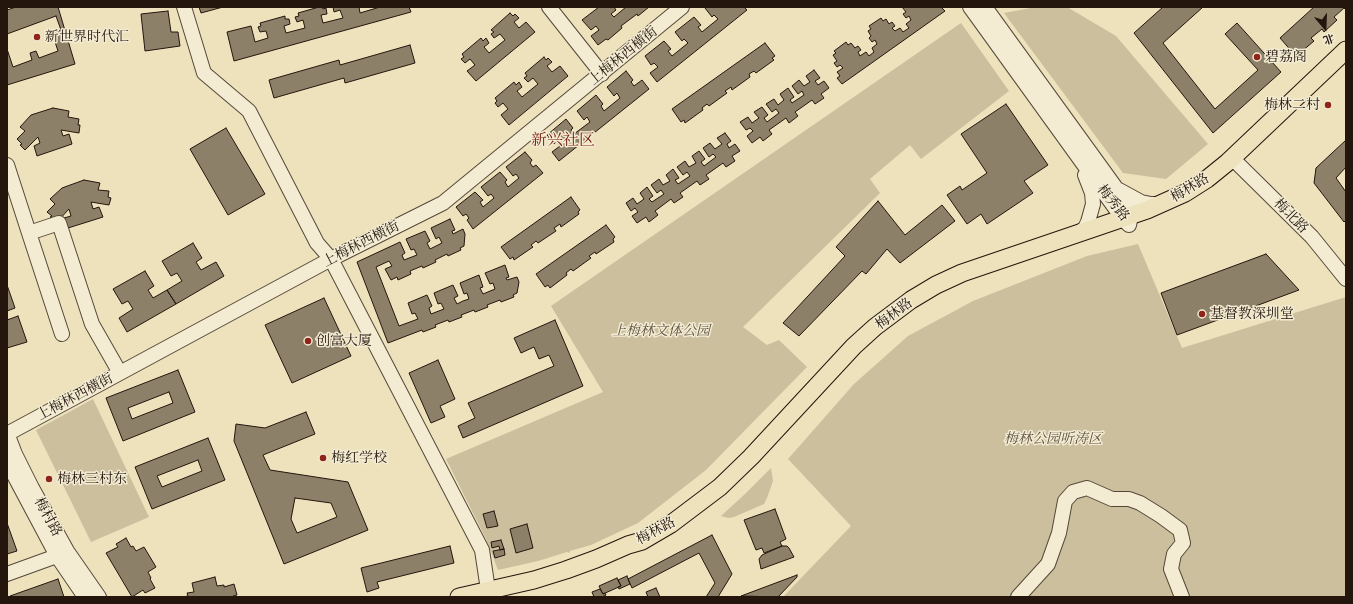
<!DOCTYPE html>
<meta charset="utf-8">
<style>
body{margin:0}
#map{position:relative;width:1353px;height:604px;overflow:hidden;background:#ede2bc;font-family:"Libre Caslon Text","Noto Serif SC",serif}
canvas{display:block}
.frame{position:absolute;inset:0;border:8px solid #24150d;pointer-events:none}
.north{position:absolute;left:1305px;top:8px;width:40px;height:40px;-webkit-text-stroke:3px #f3ecd3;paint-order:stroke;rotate:161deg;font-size:11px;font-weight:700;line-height:16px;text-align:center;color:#24150d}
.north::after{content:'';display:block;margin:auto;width:14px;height:18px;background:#24150d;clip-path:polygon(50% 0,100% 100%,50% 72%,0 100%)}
</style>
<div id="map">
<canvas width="1353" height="604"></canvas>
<div class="frame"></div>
<div class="north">北</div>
</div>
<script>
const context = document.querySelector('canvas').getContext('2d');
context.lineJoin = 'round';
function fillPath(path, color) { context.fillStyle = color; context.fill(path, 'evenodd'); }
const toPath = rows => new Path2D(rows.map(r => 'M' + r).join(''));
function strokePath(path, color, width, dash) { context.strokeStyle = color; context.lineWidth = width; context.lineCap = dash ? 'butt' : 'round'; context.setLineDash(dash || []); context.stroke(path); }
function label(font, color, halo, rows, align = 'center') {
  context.font = font + ' "Libre Caslon Text","Noto Serif SC",serif'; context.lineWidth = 3; context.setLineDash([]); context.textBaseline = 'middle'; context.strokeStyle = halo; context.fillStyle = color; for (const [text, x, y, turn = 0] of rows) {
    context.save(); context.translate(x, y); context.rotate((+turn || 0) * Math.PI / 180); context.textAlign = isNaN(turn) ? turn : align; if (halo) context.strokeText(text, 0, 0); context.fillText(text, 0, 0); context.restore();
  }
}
const green = toPath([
 [1036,7,1067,7,1116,36,1208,144,1166,179,1123,173,1004,13],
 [961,23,1009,91,921,159,910,145,870,179,880,193,743,327,767,345,779,340,807,367,706,470,638,523,591,545,570,551,570,553,567,552,538,561,498,570,486,539,446,459,603,392,551,306],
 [1138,244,1182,348,1346,297,1346,597,783,597,851,526,788,459,854,384,908,336,973,301,1087,256],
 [93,399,149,517,91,542,36,430],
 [771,468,773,481,767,498,764,504,734,517,728,518,721,516,745,494]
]);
const building = toPath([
 [16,7,58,7,75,64,7,85,7,10,16,7],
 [199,7,223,7,201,13,199,7],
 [319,7,322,7,323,9,326,8,327,14,321,15,323,23,343,18,340,10,334,12,333,7,359,7,360,13,380,7,409,7,411,12,234,61,227,32,251,26,255,42,268,38,266,31,260,32,258,27,261,26,260,23,285,16,285,19,289,19,290,24,284,26,286,33,305,28,303,20,297,22,295,17,299,16,298,13,319,7],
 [599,7,614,7,616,10,611,14,614,17,626,7,649,7,638,16,637,14,621,26,622,28,608,40,606,39,598,45,591,36,599,30,596,26,591,30,582,20,599,7],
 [706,7,744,7,747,10,657,82,650,73,658,67,654,63,651,65,645,56,664,41,671,49,668,51,672,56,688,43,684,39,682,41,675,32,694,17,701,25,698,27,702,32,718,19,714,15,712,17,705,8,706,7],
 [902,7,941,7,945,11,842,84,837,78,840,76,837,72,843,68,840,65,837,67,834,63,837,61,833,55,836,53,834,51,846,42,848,45,851,43,855,48,858,46,861,50,858,52,860,56,866,52,869,56,874,52,872,48,877,44,875,40,872,42,869,38,871,36,868,31,871,29,869,26,881,18,883,21,886,19,889,24,892,22,895,26,892,28,895,31,900,28,903,32,909,28,906,24,911,20,909,16,906,18,903,14,906,12,902,7],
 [1163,7,1203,7,1163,43,1215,109,1258,70,1225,34,1237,23,1281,72,1213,133,1134,33,1163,7],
 [1314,7,1346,7,1346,10,1344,8,1334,17,1337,20,1324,32,1322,29,1311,38,1314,41,1301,52,1299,49,1294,54,1280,38,1314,7],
 [168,11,171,32,178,32,180,46,145,51,141,14,168,11],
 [510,13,513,16,515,14,519,18,514,22,519,28,526,22,535,32,476,81,467,71,475,65,470,59,465,63,461,59,464,57,462,54,481,38,483,41,486,38,489,43,484,47,489,53,505,40,500,34,494,38,491,34,494,32,491,30,510,13],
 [56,16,61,30,52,33,58,51,39,58,36,51,30,53,32,60,13,67,7,49,7,34,56,16],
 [765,43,775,56,772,58,774,60,756,73,754,71,749,74,750,77,732,90,731,87,725,91,727,93,709,106,707,104,702,108,703,110,685,123,684,120,681,122,672,109,765,43],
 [410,45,415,63,345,83,344,78,274,98,269,80,339,60,340,65,410,45],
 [544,57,546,60,548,58,552,62,547,66,552,72,560,66,568,76,509,125,501,115,508,109,503,103,498,107,495,103,497,101,495,98,514,82,516,85,519,82,522,87,517,91,522,97,538,84,533,78,528,82,524,78,527,76,525,73,544,57],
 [814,70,820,78,815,81,818,85,824,81,829,88,821,94,824,98,815,104,812,100,795,112,798,116,789,123,786,118,769,130,772,134,763,141,760,137,752,143,747,136,753,131,750,128,746,130,740,122,748,117,752,123,759,118,754,112,762,107,768,115,764,118,767,122,779,113,776,109,772,112,766,104,774,99,778,105,784,100,780,94,788,88,794,97,790,100,792,103,804,95,802,91,798,94,792,86,799,80,804,86,810,82,806,76,814,70],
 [626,71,633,80,631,82,634,86,642,80,649,89,559,161,552,152,560,146,556,141,554,144,547,135,566,119,573,128,571,130,574,134,590,122,587,117,584,120,577,111,596,95,603,104,601,106,604,111,620,98,617,93,614,96,607,87,626,71],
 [1006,104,1048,165,1024,181,1033,193,987,224,981,214,967,224,947,195,960,186,962,190,987,173,961,134,1006,104],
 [53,108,69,111,68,117,79,119,78,125,80,125,79,133,61,130,63,136,69,134,72,144,37,156,34,146,40,143,38,137,25,150,20,145,22,144,17,139,25,131,20,127,31,115,53,108],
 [226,128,265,194,228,215,190,149,226,128],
 [725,133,731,141,727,144,729,148,735,144,740,151,732,156,735,161,726,167,723,163,706,175,709,179,700,185,697,181,680,193,683,197,674,203,671,199,655,211,658,215,649,222,646,217,637,223,632,216,638,212,635,208,631,211,626,203,633,198,637,204,644,199,640,193,647,187,653,196,649,199,652,202,664,194,661,190,657,193,651,185,659,179,663,185,670,181,666,175,673,169,679,178,675,180,678,184,690,176,687,172,683,175,677,167,685,161,689,167,696,163,692,156,699,151,705,159,701,162,704,166,716,157,713,154,709,157,703,148,710,143,715,149,722,144,717,138,725,133],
 [1346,140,1346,167,1336,178,1346,192,1346,220,1344,222,1314,183,1316,168,1346,140],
 [525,152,532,160,530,163,533,167,536,165,543,173,473,229,467,220,469,218,466,214,463,216,456,207,475,192,483,200,480,202,483,207,494,198,491,194,488,196,481,187,500,172,507,180,505,182,508,187,519,178,516,174,513,176,506,167,525,152],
 [84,180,100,183,98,190,109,191,108,197,111,198,109,205,91,202,93,209,99,207,103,217,68,228,64,218,71,216,69,209,56,223,50,217,52,216,47,212,55,204,50,199,62,188,84,180],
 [571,197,580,210,578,212,579,214,561,227,560,224,554,228,556,231,538,243,536,241,531,245,533,247,514,260,513,257,510,259,501,247,571,197],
 [878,201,905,235,942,205,955,221,900,263,887,249,866,274,862,271,799,336,783,323,845,256,836,247,878,201],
 [450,219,455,230,452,231,453,234,463,229,465,234,464,246,460,248,461,250,448,256,447,254,435,260,436,262,423,268,422,266,410,271,411,274,398,280,397,277,391,280,385,269,392,266,389,261,376,267,399,326,418,319,415,313,412,314,408,303,427,295,432,306,429,308,431,314,444,309,441,303,438,304,434,293,453,285,458,296,454,298,457,304,463,301,469,299,467,293,464,294,460,283,479,275,483,287,480,288,483,294,495,289,493,283,490,284,485,273,505,265,509,277,506,278,507,280,517,277,519,282,517,293,513,295,514,297,501,302,500,300,487,305,488,307,475,312,474,310,461,315,462,317,449,322,448,320,435,325,436,327,423,332,422,330,388,343,357,262,400,242,405,253,402,255,404,260,417,255,414,249,411,250,406,239,425,231,430,241,427,243,430,249,442,243,439,237,436,239,431,228,450,219],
 [606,225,615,237,613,239,614,242,596,254,595,252,589,256,591,258,573,271,571,269,566,273,567,275,550,288,548,285,545,287,536,274,606,225],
 [193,243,202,258,196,262,201,270,216,262,224,276,176,304,167,290,182,281,177,273,171,276,162,261,193,243],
 [1266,254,1299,290,1177,335,1161,293,1266,254],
 [145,271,154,286,148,290,153,298,167,290,176,304,127,332,119,318,133,309,128,301,122,304,113,289,145,271],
 [7,285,15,308,7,311,7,285],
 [324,298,351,356,292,383,265,325,324,298],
 [18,316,27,342,7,348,7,320,18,316],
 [555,320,583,386,463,438,458,426,475,418,468,403,554,366,549,355,539,359,534,347,521,353,514,338,555,320],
 [438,360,455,399,440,406,445,417,431,423,409,373,438,360],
 [178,370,195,412,123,441,106,398,178,370],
 [169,392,173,403,132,419,128,408,169,392],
 [306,412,315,434,263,455,270,470,348,482,368,530,284,564,234,441,236,424,265,428,306,412],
 [295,498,331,503,337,517,297,533,291,519,295,498],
 [208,438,225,480,152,509,135,467,208,438],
 [198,460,202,471,162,487,157,476,198,460],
 [775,509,786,539,780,542,782,546,764,553,762,548,756,550,744,520,775,509],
 [494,511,498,526,487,528,483,514,494,511],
 [7,523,17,551,7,554,7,523],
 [527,524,533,548,516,553,510,529,527,524],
 [712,535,732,574,718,597,706,597,715,583,699,553,632,588,628,579,712,535],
 [126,538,131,547,133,546,136,551,144,547,156,567,148,572,151,578,150,579,155,588,145,593,143,590,132,597,106,553,118,547,116,544,126,538],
 [501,540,504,549,500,550,499,546,492,548,491,542,501,540],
 [450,546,454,563,377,582,379,588,367,592,361,568,450,546],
 [782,546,787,546,789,548,794,557,761,569,759,559,762,555,782,546],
 [504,549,505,555,495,558,493,551,504,549],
 [797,575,797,577,778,597,741,596,797,575],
 [627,576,630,584,619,589,618,587,621,586,618,580,627,576],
 [215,577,217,586,224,585,224,587,234,584,237,595,233,596,234,597,182,597,188,596,187,593,194,592,192,583,215,577],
 [617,578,621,586,603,594,599,586,617,578],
 [58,579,64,597,10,597,10,596,58,579],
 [656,588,660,597,648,597,646,592,656,588],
 [600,589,603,594,605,593,606,595,602,597,594,597,592,592,600,589]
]);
const minor = toPath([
 [184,7,204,73,249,111,317,243,331,259,482,550,488,590],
 [549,7,602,74],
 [970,7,1123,219,1129,225,1131,216,1124,199,985,7],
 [1232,158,1312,237,1346,279],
 [7,165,29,233,59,223,92,324,120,373],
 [1119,190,1141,202,1151,204,1162,204],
 [29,233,62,334],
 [1079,233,1085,228,1088,222,1093,204,1092,193,1085,175],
 [7,433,15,454,32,488,67,551,99,597],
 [7,434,331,259,443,203,682,7],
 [7,462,57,556,85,597],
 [7,574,65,553],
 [1018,597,1048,564,1059,533,1065,501,1073,492,1087,488,1112,499,1129,499,1140,503,1161,516,1180,530,1183,543,1174,554,1171,569,1182,597]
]);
const major = toPath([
 [459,597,534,580,566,570,596,559,628,545,642,541,671,524,720,487,751,457,854,346,875,327,911,300,936,285,962,273,1147,210,1185,193,1207,179,1228,162,1346,50]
]);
const markers = [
 [37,37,4,"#8f2418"],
 [1257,57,4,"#8f2418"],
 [1328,105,4,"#8f2418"],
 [1202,314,4,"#8f2418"],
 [308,341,4,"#8f2418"],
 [323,458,4,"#8f2418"],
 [49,479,4,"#8f2418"]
];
const poiNames = [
 ["新世界时代汇",45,37],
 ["碧荔阁",1265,57],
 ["梅林二村",1320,105,"right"],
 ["基督教深圳堂",1210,314],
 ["创富大厦",316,341],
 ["梅红学校",331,458],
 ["梅林三村东",57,479]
];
const streetNames = [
 ["上梅林西横街",623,56,-39],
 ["梅林路",1190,188,-31],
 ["梅秀路",1113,203,51],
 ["梅北路",1291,216,45],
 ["上梅林西横街",361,244,-27],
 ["梅林路",894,314,-37],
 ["上梅林西横街",75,397,-28],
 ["梅村路",48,517,61],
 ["梅林路",656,531,-28]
];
const parkNames = [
 ["上梅林文体公园",661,331],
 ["梅林公园听涛区",1053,439]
];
const quarterNames = [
 ["新兴社区",563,140]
];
fillPath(green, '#cbbf9e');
fillPath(building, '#8d8068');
strokePath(building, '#24150d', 1);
strokePath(minor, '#564839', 16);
strokePath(major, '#24150d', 19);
strokePath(minor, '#f3ecd3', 14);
strokePath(major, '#ede2bc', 17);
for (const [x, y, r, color] of markers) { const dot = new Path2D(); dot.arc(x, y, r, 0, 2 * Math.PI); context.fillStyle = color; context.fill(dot); strokePath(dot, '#f3ecd3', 1.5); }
label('14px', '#24150d', '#f3ecd3', poiNames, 'left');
label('14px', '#24150d', '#f3ecd3', streetNames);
label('italic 14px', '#5e5040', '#f3ecd3', parkNames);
label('16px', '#7a1f14', '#f3ecd3', quarterNames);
</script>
